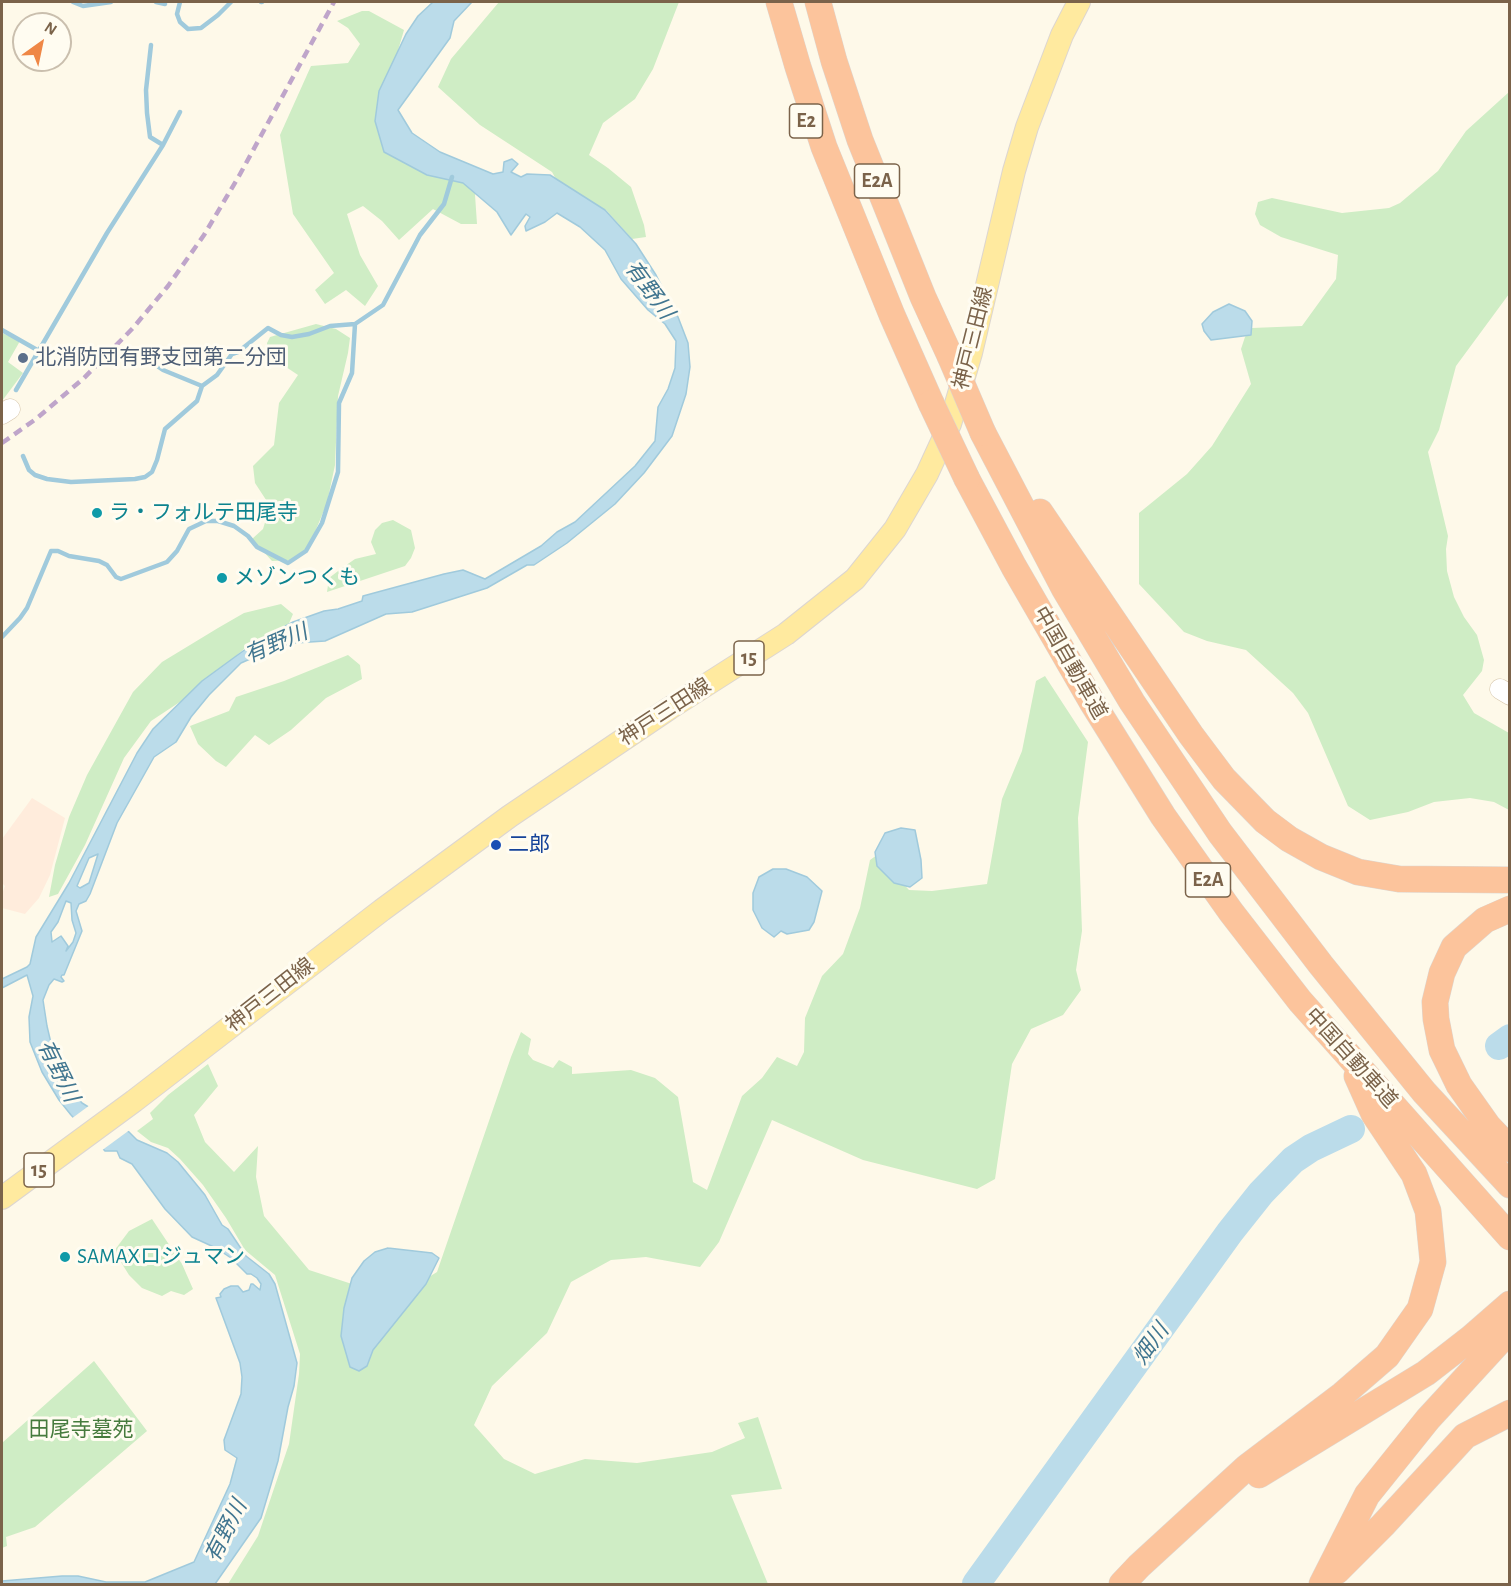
<!DOCTYPE html>
<meta charset="utf-8">
<style>
body{margin:0}
#map{position:relative;width:1511px;height:1586px;overflow:hidden;background:#fef9e9;font-family:"Alegreya Sans",sans-serif}
canvas{display:block}
.frame{position:absolute;inset:0;border:3px solid #7b634a;pointer-events:none}
.north{position:absolute;left:12px;top:12px;width:60px;height:60px;box-sizing:border-box;background:#fffcf1;border:2px solid #cabfae;border-radius:50%;rotate:33deg;font-size:16px;font-weight:700;line-height:24px;text-align:center;color:#7b634a}
.north::after{content:'';display:block;margin:auto;width:21px;height:27px;background:#ef8746;clip-path:polygon(50% 0,100% 100%,50% 72%,0 100%)}
</style>
<div id="map">
<canvas width="1511" height="1586"></canvas>
<div class="frame"></div>
<div class="north">N</div>
</div>
<script>
const context = document.querySelector('canvas').getContext('2d');
context.lineJoin = 'round';
function fillPath(path, color) { context.fillStyle = color; context.fill(path, 'evenodd'); }
const toPath = rows => new Path2D(rows.map(r => 'M' + r).join(''));
function strokePath(path, color, width, dash) { context.strokeStyle = color; context.lineWidth = width; context.lineCap = dash ? 'butt' : 'round'; context.setLineDash(dash || []); context.stroke(path); }
function label(font, color, halo, rows, align = 'center') {
  context.font = font + ' "Alegreya Sans","Noto Sans JP",sans-serif'; context.lineWidth = 6; context.setLineDash([]); context.textBaseline = 'middle'; context.strokeStyle = halo; context.fillStyle = color; for (const [text, x, y, turn = 0] of rows) {
    context.save(); context.translate(x, y); context.rotate((+turn || 0) * Math.PI / 180); context.textAlign = isNaN(turn) ? turn : align; if (halo) context.strokeText(text, 0, 0); context.fillText(text, 0, 0); context.restore();
  }
}
const commercial = toPath([
 [32,798,65,818,50,875,39,898,25,914,2,908,2,894,5,886,2,883,2,839]
]);
const green = toPath([
 [499,2,679,2,653,69,635,99,603,123,589,155,608,168,631,187,644,225,646,237,632,239,606,210,563,192,552,172,480,125,438,87,451,59],
 [362,11,369,11,404,30,378,119,474,180,477,224,461,224,433,209,399,240,382,221,363,206,347,214,360,255,378,286,365,306,346,290,325,304,315,290,334,273,293,214,280,135,311,66,348,63,360,44,348,28,337,21],
 [1509,92,1509,294,1456,366,1439,430,1428,452,1448,536,1446,549,1447,571,1454,597,1464,617,1477,635,1484,660,1482,671,1463,695,1474,713,1509,733,1509,810,1494,802,1470,798,1434,802,1408,812,1370,820,1348,806,1308,713,1293,693,1246,650,1207,641,1184,632,1139,584,1139,513,1187,474,1212,446,1251,384,1241,349,1245,337,1252,328,1302,326,1336,279,1338,255,1281,237,1260,225,1255,214,1258,202,1272,198,1342,213,1389,208,1400,203,1438,171,1466,131],
 [316,324,336,329,350,338,348,353,338,396,335,465,327,503,310,544,295,560,272,561,252,539,263,529,270,506,255,483,253,466,274,445,279,403,298,375,268,355,267,343,270,337],
 [2,333,20,341,8,362,23,373,2,401],
 [393,520,411,530,415,548,411,558,405,566,327,592,329,578,342,568,355,559,376,554,371,542,375,530,382,523],
 [281,604,293,614,287,628,253,641,195,692,151,721,124,758,85,845,58,894,49,897,55,865,69,817,87,775,133,692,162,662,218,628,244,613],
 [348,655,360,665,362,679,326,698,291,730,269,745,255,735,226,767,216,761,198,744,190,726,229,711,236,697,284,681],
 [1045,676,1088,742,1078,818,1082,931,1076,970,1081,990,1063,1015,1031,1029,1012,1064,995,1179,977,1189,863,1160,772,1120,719,1242,700,1267,646,1257,611,1260,571,1282,547,1333,492,1386,474,1425,504,1459,535,1474,585,1459,637,1463,712,1452,745,1438,738,1423,758,1417,782,1489,731,1495,768,1584,228,1584,258,1536,289,1444,299,1374,300,1354,275,1275,245,1250,226,1218,203,1185,180,1159,168,1148,151,1142,137,1131,153,1119,150,1113,168,1095,208,1064,218,1086,194,1115,205,1142,234,1172,258,1146,256,1177,264,1216,309,1270,395,1298,437,1272,511,1057,521,1032,531,1039,528,1054,533,1060,553,1068,559,1060,572,1067,572,1074,631,1070,655,1078,678,1097,693,1182,707,1190,742,1096,762,1078,777,1057,797,1066,804,1052,805,1018,822,976,843,954,860,908,870,860,877,855,909,890,932,891,987,884,1002,799,1022,751,1036,681],
 [152,1219,182,1264,193,1289,184,1295,171,1291,162,1296,142,1288,129,1275,114,1251,129,1231],
 [94,1361,147,1431,35,1527,6,1537,7,1546,2,1548,2,1443]
]);
const water = toPath([
 [433,2,472,2,454,21,450,38,398,110,412,133,440,152,493,174,503,172,504,162,512,159,518,164,511,172,521,177,527,174,550,175,605,210,636,244,656,275,678,317,688,343,690,367,686,394,672,436,644,473,615,504,567,543,534,565,527,565,487,588,412,612,386,614,325,641,295,643,275,648,241,663,209,695,191,717,176,742,154,757,117,823,90,894,86,901,79,904,76,911,82,931,64,975,62,975,61,977,64,981,62,982,54,979,49,985,43,1000,47,1026,55,1060,71,1091,82,1103,129,1132,137,1140,167,1153,178,1162,205,1195,222,1225,228,1229,246,1256,269,1274,275,1284,297,1363,294,1386,288,1407,278,1461,261,1518,215,1584,2,1584,2,1581,62,1576,78,1576,106,1582,145,1582,194,1562,230,1484,237,1458,225,1450,224,1440,241,1394,242,1377,240,1363,216,1298,221,1297,220,1294,224,1289,231,1286,238,1286,243,1292,249,1290,251,1284,253,1284,260,1290,261,1284,257,1278,251,1274,247,1274,231,1258,216,1248,192,1237,165,1209,132,1164,120,1158,117,1151,105,1151,71,1115,59,1100,42,1072,30,1042,29,1017,33,996,27,975,2,988,2,979,27,967,30,964,36,937,69,883,137,753,153,729,202,681,254,643,293,622,324,611,338,609,362,601,363,596,444,574,463,570,485,579,541,546,557,532,575,522,635,466,655,441,658,407,668,389,675,368,676,341,665,324,648,310,621,279,605,250,580,227,557,213,545,222,526,231,525,226,530,217,526,214,511,235,497,212,463,183,427,175,384,152,375,121,379,91,406,34,418,16,433,2],
 [98,854,89,883,80,888,77,886,89,858,98,854],
 [66,901,71,903,72,920,76,933,73,942,66,951,68,946,61,936,52,942,51,932,58,922,66,901],
 [1229,304,1245,311,1252,321,1251,335,1211,340,1204,331,1202,324,1213,312,1229,304],
 [901,828,915,830,921,860,922,878,910,887,894,883,877,866,875,852,885,833,901,828],
 [773,869,786,869,807,877,822,891,814,922,809,930,787,934,781,931,774,937,762,928,753,910,753,893,759,877,773,869],
 [388,1248,432,1253,439,1258,426,1284,373,1350,367,1366,359,1371,350,1367,341,1336,344,1308,352,1278,364,1261,375,1252,388,1248]
]);
const pier = toPath([
 [90,1105,131,1129,101,1151,71,1119]
]);
const stream = toPath([
 [73,2,83,6,111,2],
 [156,2,165,4],
 [180,2,177,14,180,22,188,29,201,28,218,15,231,2],
 [261,2,262,2],
 [151,45,146,90,147,113,150,137,163,145],
 [2,330,39,351],
 [129,347,163,370,202,386,217,375,232,354,238,352,268,328,281,335,292,337,309,334,330,326,355,324,383,305,420,235,444,204,452,177],
 [16,390,107,233,163,145,180,112],
 [23,456,29,470,35,475,47,479,71,482,135,479,145,477,152,472,157,460,165,429,197,401,202,386],
 [2,637,20,618,27,608,51,551,58,551,69,556,99,561,107,565,116,577,121,579,167,562,177,551,189,529,206,521,218,521,234,526,248,536,257,547,288,563,306,551,322,523,338,472,339,403,352,373,355,324]
]);
const river = toPath([
 [1499,1046,1510,1038],
 [976,1584,1230,1232,1261,1193,1293,1160,1311,1148,1351,1129]
]);
const secondary = toPath([
 [2,414,10,409],
 [1500,689,1510,695]
]);
const primary = toPath([
 [2,1198,134,1101,382,910,510,816,670,708,786,634,855,579,895,529,927,474,950,424,971,353,1014,171,1027,127,1062,35,1079,2]
]);
const highway = toPath([
 [779,2,798,67,824,147,892,315,931,403],
 [818,2,834,61,860,140,923,297,950,356],
 [983,433,1064,588,1132,702,1220,833,1321,965,1424,1092,1510,1185],
 [967,479,1014,567,1092,702,1163,816,1231,912,1300,1001,1510,1237],
 [1040,512,1191,735,1224,779,1265,821,1289,839,1321,857,1358,872,1399,879,1510,880],
 [1510,909,1485,920,1454,947,1442,973,1435,1002,1436,1019,1442,1050,1459,1085,1488,1126,1510,1149],
 [1259,1475,1426,1373,1471,1338,1510,1304],
 [1337,1571,1383,1525,1465,1436,1510,1413],
 [1122,1584,1139,1566,1247,1467,1342,1395,1387,1356,1420,1309,1433,1262,1428,1211,1414,1174,1374,1114,1357,1076],
 [1322,1584,1367,1495,1428,1419,1510,1330]
]);
const rail = toPath([
 [2,443,36,419,84,378,133,328,168,286,204,235,239,176,334,2]
]);
const highwayBridge = toPath([
 [950,356,983,433],
 [931,403,967,479]
]);
const markers = [
 [23,358,6,"#5c6f8a"],
 [97,513,6,"#0f9aa8"],
 [222,578,6,"#0f9aa8"],
 [496,845,6,"#1a4fb4"],
 [65,1257,6,"#0f9aa8"]
];
const shields = [
 [806,121,33],
 [877,181,45],
 [749,658,30],
 [1208,880,45],
 [39,1170,30]
];
const shieldNames = [
 ["E2",806,121],
 ["E2A",877,181],
 ["15",749,658],
 ["E2A",1208,880],
 ["15",39,1170]
];
const streetNames = [
 ["神戸三田線",973,338,-76],
 ["中国自動車道",1070,663,60],
 ["神戸三田線",665,712,-33],
 ["神戸三田線",270,995,-38],
 ["中国自動車道",1351,1058,48]
];
const serviceNames = [
 ["北消防団有野支団第二分団",35,358]
];
const cultureNames = [
 ["ラ・フォルテ田尾寺",109,513],
 ["メゾンつくも",234,578],
 ["SAMAXロジュマン",77,1257]
];
const transitNames = [
 ["二郎",508,845]
];
const parkNames = [
 ["田尾寺墓苑",81,1430]
];
const waterNames = [
 ["有野川",649,290,54],
 ["有野川",276,644,-23],
 ["有野川",58,1071,64],
 ["畑川",1151,1344,-54],
 ["有野川",226,1531,-63]
];
fillPath(commercial, '#ffecdc');
fillPath(green, '#cfedc5');
fillPath(water, '#bbdcea');
strokePath(water, '#a0cadc', 1.5);
fillPath(pier, '#fef9e9');
strokePath(stream, '#a0cadc', 4.5);
strokePath(river, '#bbdcea', 28);
strokePath(secondary, '#d5c4aa', 21);
strokePath(primary, '#ddd6d0', 24);
strokePath(highway, '#ddd6d0', 27);
strokePath(secondary, '#fff', 20);
strokePath(primary, '#ffea9f', 22);
strokePath(highway, '#fcc49c', 26);
strokePath(rail, '#bfa5ca', 4.5, [9, 6]);
strokePath(highwayBridge, '#ddd6d0', 27, []);
strokePath(highwayBridge, '#fcc49c', 26);
for (const [x, y, r, color] of markers) { const dot = new Path2D(); dot.arc(x, y, r, 0, 2 * Math.PI); context.fillStyle = color; context.fill(dot); strokePath(dot, '#fffcf1', 2); }
for (const [x, y, w] of shields) { const box = new Path2D(); box.roundRect(x - w / 2, y - 17, w, 34, 4.5); context.fillStyle = '#fffcf1'; context.fill(box); strokePath(box, '#7b634a', 1.5); }
label('bold 20px', '#7b634a', null, shieldNames);
label('21px', '#7b634a', '#fffcf1', streetNames);
label('21px', '#4e5e75', '#fffcf1', serviceNames, 'left');
label('21px', '#0d838f', '#fffcf1', cultureNames, 'left');
label('21px', '#164399', '#fffcf1', transitNames, 'left');
label('21px', '#467b3d', '#fffcf1', parkNames);
label('italic 22px', '#417690', '#fffcf1', waterNames);
</script>
